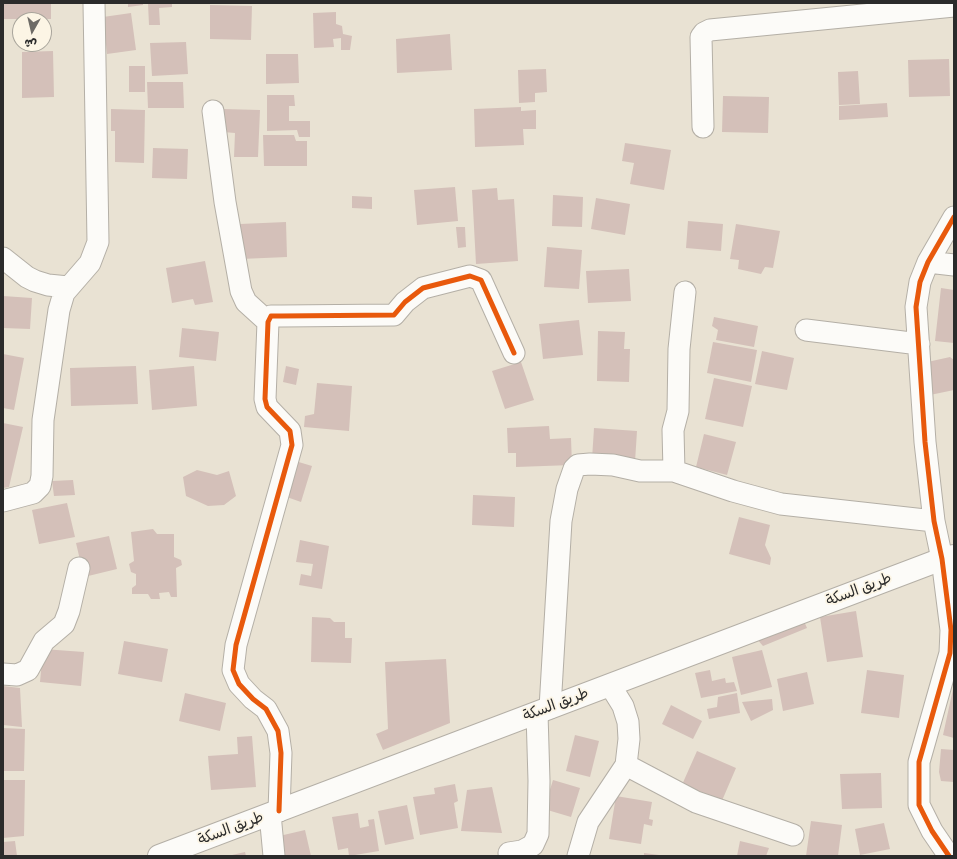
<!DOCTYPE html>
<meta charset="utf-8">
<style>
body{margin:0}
#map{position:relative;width:957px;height:859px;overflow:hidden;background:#e9e2d3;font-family:Itim,"Playpen Sans Arabic",sans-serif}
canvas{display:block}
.frame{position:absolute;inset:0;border:4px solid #2b2b2b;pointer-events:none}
.north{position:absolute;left:12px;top:12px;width:40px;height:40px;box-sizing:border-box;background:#fcf5e5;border:1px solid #a8a49b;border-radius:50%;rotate:188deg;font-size:11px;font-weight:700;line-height:16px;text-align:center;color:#2b2b2b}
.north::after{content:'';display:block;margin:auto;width:14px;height:18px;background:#6e6b66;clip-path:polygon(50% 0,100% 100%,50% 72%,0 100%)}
</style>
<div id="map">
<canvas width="957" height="859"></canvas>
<div class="frame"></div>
<div class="north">ش</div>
</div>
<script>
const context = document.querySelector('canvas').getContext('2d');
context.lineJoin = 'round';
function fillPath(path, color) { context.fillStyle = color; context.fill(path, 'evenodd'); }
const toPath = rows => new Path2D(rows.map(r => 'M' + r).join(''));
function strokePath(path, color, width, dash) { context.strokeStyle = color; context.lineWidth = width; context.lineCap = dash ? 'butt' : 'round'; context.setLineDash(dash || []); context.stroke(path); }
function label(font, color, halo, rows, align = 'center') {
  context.font = font + ' Itim,"Playpen Sans Arabic",sans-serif'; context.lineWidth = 3.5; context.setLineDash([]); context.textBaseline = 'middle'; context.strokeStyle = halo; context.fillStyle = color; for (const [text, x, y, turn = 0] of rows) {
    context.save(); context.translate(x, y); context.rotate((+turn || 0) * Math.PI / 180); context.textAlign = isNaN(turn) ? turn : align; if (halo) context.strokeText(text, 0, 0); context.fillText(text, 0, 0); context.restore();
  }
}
const building = toPath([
 [3,3,51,3,51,19,3,19],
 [128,3,143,3,143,5,128,7],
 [148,3,172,3,172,7,159,8,160,25,149,25],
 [210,5,252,6,251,40,210,39],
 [336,12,336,24,342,26,343,34,352,36,350,50,341,50,341,38,333,39,334,47,314,48,313,13],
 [131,13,136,50,107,54,103,17],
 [450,34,452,70,397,73,396,39],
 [186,42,188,74,152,76,150,43],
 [53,51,54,97,22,98,22,52],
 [266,54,298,54,299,83,266,84],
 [949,59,950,96,909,97,908,60],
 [129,66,145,66,145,92,129,92],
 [546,69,547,92,535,93,535,102,519,103,518,70],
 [858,71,860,104,839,105,838,72],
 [147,82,183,82,184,108,148,108],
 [267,95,294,95,295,106,289,106,289,121,310,121,310,137,299,137,297,130,267,131],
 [723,96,769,97,768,133,722,132],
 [887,103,888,117,839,120,839,106],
 [521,107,521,111,536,110,536,129,523,129,524,145,475,147,474,109],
 [111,109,145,110,144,163,115,162,115,131,111,131],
 [223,109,260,110,258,157,234,157,235,133,223,132],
 [263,135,294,135,296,141,307,141,307,166,264,166],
 [625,143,671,150,664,190,630,184,634,163,622,161],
 [153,148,188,149,187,179,152,178],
 [455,187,458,221,417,225,414,190],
 [497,188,498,200,514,199,518,261,476,264,472,190],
 [553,195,583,197,582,227,552,226],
 [352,196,372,197,372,209,352,208],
 [596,198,630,204,625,235,591,229],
 [688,221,723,224,721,251,686,248],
 [286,222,287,257,241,259,240,224],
 [736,224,780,231,773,268,765,267,761,274,738,269,739,260,730,259],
 [456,227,465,227,466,247,458,248],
 [547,247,582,250,579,289,544,287],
 [205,261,213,302,195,305,193,299,172,303,166,268],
 [629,269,631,301,588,303,586,271],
 [941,288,954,290,954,343,935,341],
 [3,296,32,298,30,329,3,328],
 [714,317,758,326,754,347,716,340,718,330,712,326],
 [579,320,583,355,543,359,539,324],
 [182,328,219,332,216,361,179,357],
 [598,331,625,332,624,349,630,349,629,382,597,381],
 [713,342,757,350,751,382,707,373],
 [762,351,794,358,787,390,755,384],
 [3,354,24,358,14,410,3,408],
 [950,357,954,360,954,390,930,395,923,363],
 [521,362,534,400,505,409,492,371],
 [136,366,138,404,71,406,70,368],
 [194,366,197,406,152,410,149,370],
 [286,366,299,369,296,385,283,382],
 [714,378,752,386,743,427,705,419],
 [317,383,352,386,349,431,304,427,305,416,314,414],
 [3,423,23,427,9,487,3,488],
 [549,426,550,439,571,438,572,465,516,467,516,453,508,453,507,428],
 [594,428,637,431,635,462,592,459],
 [704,434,736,442,727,475,696,467],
 [292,460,312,466,301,502,281,495],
 [197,470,217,475,229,471,236,496,224,505,208,506,186,496,183,477],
 [73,480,75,495,54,496,52,481],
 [473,495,515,497,514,527,472,525],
 [67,503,75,537,39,544,32,510],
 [739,517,770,525,765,545,771,558,770,565,729,554],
 [153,529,157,534,174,534,174,557,181,560,182,565,176,568,177,597,171,597,169,592,159,593,160,599,151,599,148,594,132,594,132,588,136,585,136,574,131,572,129,564,134,561,131,532],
 [109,536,117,569,84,577,76,543],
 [300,540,329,546,322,589,299,585,301,574,311,576,313,564,296,562],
 [856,611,863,657,827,662,820,617],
 [312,617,330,618,334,622,345,622,345,638,352,638,351,663,311,662],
 [803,619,807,628,763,646,756,638],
 [124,641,168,649,162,682,118,674],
 [43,649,84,652,81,686,40,682],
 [762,650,772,687,741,695,732,657],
 [446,659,450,723,383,750,376,734,388,729,385,662],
 [710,670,712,681,725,678,726,683,734,682,737,691,701,698,695,673],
 [867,670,904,675,899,718,861,713],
 [807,672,814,704,783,711,777,679],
 [3,686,20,688,22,727,3,725],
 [953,689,954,689,954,738,943,735],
 [185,693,226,703,220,731,179,721],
 [737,693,740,713,709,719,707,709,717,707,718,697],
 [772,699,773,710,751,721,742,702],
 [671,705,702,721,693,739,662,724],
 [3,728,25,729,24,771,3,771],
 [575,735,599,741,590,777,566,771],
 [252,736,256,787,211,790,208,756,238,754,237,737],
 [941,749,954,750,954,782,941,781,939,772],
 [697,751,736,768,721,803,681,787],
 [881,773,882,808,842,809,840,774],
 [3,780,25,780,24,836,3,838],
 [553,780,580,788,571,817,544,809],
 [455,784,458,801,454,803,458,828,420,835,413,797,435,794,434,788],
 [492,787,502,833,461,831,467,790],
 [616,796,652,802,649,819,653,820,652,826,644,824,641,844,609,839],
 [407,805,414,839,385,845,378,811],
 [358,813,360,828,369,826,368,820,374,819,379,851,349,856,348,848,338,850,332,817],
 [811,821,842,825,838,856,806,856],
 [884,823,890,849,860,855,855,829],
 [305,830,311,856,279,856,275,837],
 [15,841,17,856,3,856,3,842],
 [740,841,769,848,766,856,737,856],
 [245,852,246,856,232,856,232,855],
 [644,853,659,855,659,856,644,856]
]);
const minor = toPath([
 [213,111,225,202,241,291,246,302,268,322],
 [703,127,701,37,704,33,710,30,954,6],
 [3,258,27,277,35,281,48,285,68,287],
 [928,262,954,265],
 [685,292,679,349,678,411,673,430,674,471,733,491,781,504,934,521],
 [806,330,919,344],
 [3,501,33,493,40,486,42,476,43,420,59,310,64,293,90,263,98,242,94,3],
 [3,674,17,675,28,670,44,641,64,624,69,611,79,568],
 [550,708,561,521,567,489,574,469,578,465,590,464,613,465,640,471,674,471],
 [626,765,696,802,793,835],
 [279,811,281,753,278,731,266,709,253,699,239,684,233,670,236,645,292,445,290,431,267,407,265,399,268,322,271,316,281,316,394,315,405,302,423,288,470,276,481,280,514,353],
 [270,814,274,856],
 [509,853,522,851,533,845,538,834,539,781,537,713],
 [578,856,588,822,626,765,629,739,628,722,623,706,610,685],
 [949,856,932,831,919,805,919,762,950,653,951,630,942,559,934,521,925,442,916,307,920,282,928,262,954,217]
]);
const major = toPath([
 [159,856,942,559,954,556]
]);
const cycleway = toPath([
 [279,811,281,753,278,731,266,709,253,699,239,684,233,670,236,645,292,445,290,431,267,407,265,399,268,322,271,316,281,316,394,315,405,302,423,288,470,276,481,280,514,353],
 [949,856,932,831,919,805,919,762,950,653,951,630,942,559,934,521,925,442,916,307,920,282,928,262,954,217]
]);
const streetNames = [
 ["طريق السكة",859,590,-21],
 ["طريق السكة",556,705,-21],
 ["طريق السكة",231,829,-21]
];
fillPath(building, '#d4c0b9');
strokePath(minor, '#b4afa6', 23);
strokePath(major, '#b4afa6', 24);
strokePath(minor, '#fcfbf8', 21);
strokePath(major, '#fcfbf8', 22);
strokePath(cycleway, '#e8590c', 5);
label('15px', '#2b2b2b', '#fcf5e5', streetNames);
</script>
